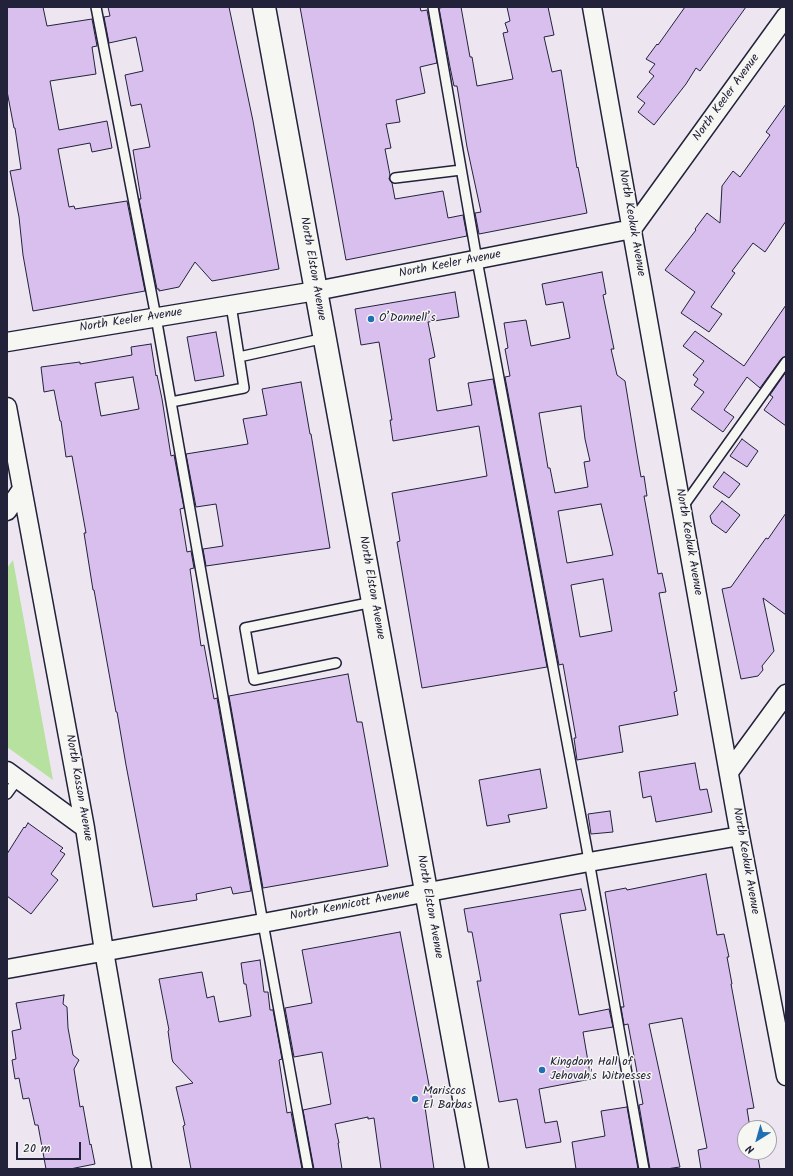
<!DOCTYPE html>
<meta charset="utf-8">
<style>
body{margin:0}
#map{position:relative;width:793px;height:1176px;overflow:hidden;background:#ede6f1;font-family:Kalam,sans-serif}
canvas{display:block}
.frame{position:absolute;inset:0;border:8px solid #22223b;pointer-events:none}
.north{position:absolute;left:737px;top:1120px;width:40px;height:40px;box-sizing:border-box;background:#f6f6f2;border:1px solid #a1a1a9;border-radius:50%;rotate:217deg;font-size:11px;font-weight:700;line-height:16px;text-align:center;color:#22223b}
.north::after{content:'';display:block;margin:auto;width:14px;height:18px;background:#1f6fb2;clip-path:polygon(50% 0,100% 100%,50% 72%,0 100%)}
.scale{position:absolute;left:16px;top:1142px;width:65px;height:18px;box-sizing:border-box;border:2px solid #22223b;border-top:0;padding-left:5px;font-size:12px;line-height:14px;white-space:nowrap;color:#22223b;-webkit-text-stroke:3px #f6f6f2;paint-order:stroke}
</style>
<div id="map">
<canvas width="793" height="1176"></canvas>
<div class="frame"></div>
<div class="north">N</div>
<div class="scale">20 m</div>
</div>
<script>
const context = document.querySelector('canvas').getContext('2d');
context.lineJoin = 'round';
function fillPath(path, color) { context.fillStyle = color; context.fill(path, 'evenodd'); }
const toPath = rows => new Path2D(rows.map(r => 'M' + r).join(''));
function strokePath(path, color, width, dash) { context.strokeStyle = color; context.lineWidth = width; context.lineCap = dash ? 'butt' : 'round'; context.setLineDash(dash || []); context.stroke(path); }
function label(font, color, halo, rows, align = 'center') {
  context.font = font + ' Kalam,sans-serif'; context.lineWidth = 3; context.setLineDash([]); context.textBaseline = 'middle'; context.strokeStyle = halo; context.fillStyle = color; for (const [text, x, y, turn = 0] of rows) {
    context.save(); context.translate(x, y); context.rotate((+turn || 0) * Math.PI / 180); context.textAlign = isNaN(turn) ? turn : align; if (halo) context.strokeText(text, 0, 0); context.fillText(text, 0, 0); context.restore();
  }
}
const green = toPath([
 [13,560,53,780,7,747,7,568]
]);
const building = toPath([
 [7,7,43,7,47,26,92,19,97,46,92,47,96,74,50,81,59,130,107,121,112,148,92,152,90,143,58,149,69,207,74,206,75,209,127,201,145,291,33,311,23,255,19,217,10,171,21,169,15,128,14,128,7,91,7,7],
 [108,7,229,7,253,121,279,269,212,281,195,262,179,287,159,291,159,289,157,289,139,199,141,199,133,150,150,147,141,104,131,106,125,75,143,71,136,37,109,43,104,17,110,16,108,7],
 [300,7,420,7,421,11,427,10,437,63,420,67,425,93,396,100,400,122,386,124,391,148,385,149,390,175,389,179,392,183,395,199,443,191,448,218,463,215,467,236,346,260,300,7],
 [446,7,461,7,470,57,472,57,477,86,513,79,503,33,508,32,505,23,510,21,507,7,548,7,554,35,544,37,552,72,561,70,577,168,578,167,587,213,479,234,475,213,481,212,467,147,457,86,454,86,450,67,439,8,446,7],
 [685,7,746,7,700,71,696,68,686,84,654,125,638,112,645,103,637,97,654,76,649,72,655,64,646,59,657,44,658,45,685,7],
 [786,104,786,221,765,252,753,243,732,271,735,273,711,307,722,314,709,332,681,313,695,292,665,270,696,230,695,229,707,213,720,223,722,186,733,171,740,177,770,135,766,132,786,104],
 [602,272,606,294,603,295,614,349,611,349,617,375,625,381,637,454,641,477,644,476,647,496,644,496,658,574,662,573,666,592,659,593,677,691,674,692,678,715,619,726,623,752,577,760,574,738,576,738,563,664,559,665,505,377,510,376,505,349,508,348,504,323,526,320,531,346,570,338,563,302,546,305,542,284,602,272],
 [581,406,585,439,590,461,584,462,588,487,555,493,550,468,548,468,539,413,581,406],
 [601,504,613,555,567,563,558,511,601,504],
 [603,579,612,631,580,637,571,585,603,579],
 [455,292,459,317,428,322,435,357,429,359,437,411,472,405,468,383,493,379,547,667,422,688,397,542,400,541,392,493,487,476,479,426,393,441,390,420,392,420,379,342,361,345,355,309,455,292],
 [786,305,786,356,781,359,760,388,747,377,724,410,734,417,723,432,691,409,704,392,694,385,698,379,693,375,704,361,683,346,695,331,744,366,786,305],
 [216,332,224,376,195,381,187,337,216,332],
 [151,344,156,376,157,375,162,399,171,456,174,455,184,508,180,509,187,552,191,551,194,568,190,569,201,646,204,645,214,699,217,698,251,891,233,894,231,887,196,894,197,900,153,907,126,765,117,712,116,712,94,590,93,590,84,533,86,533,72,456,66,457,61,421,60,421,54,390,44,392,41,367,80,362,80,364,132,355,131,347,151,344],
 [133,377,139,409,101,416,95,383,133,377],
 [786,372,786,426,764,410,773,397,770,395,786,372],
 [301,382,310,434,311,434,330,548,206,566,203,549,223,546,216,504,196,507,186,454,248,444,243,419,267,415,262,389,301,382],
 [742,439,758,451,747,467,730,456,742,439],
 [724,472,740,484,729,498,713,487,724,472],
 [722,501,740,515,726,533,712,523,710,516,722,501],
 [786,513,786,615,763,598,774,651,762,666,763,670,758,676,741,679,722,589,731,587,766,538,768,539,786,513],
 [348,674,357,722,362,722,388,866,263,888,229,696,348,674],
 [695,763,700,790,707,789,712,812,656,822,651,796,643,798,639,772,695,763],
 [540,769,547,808,508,815,510,822,487,826,479,780,540,769],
 [610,811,613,832,591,834,588,814,610,811],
 [28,823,63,848,60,851,65,854,51,874,58,880,31,914,7,896,7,854,24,827,25,828,28,823],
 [706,874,717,935,724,934,729,957,727,957,732,984,731,984,754,1108,747,1109,750,1128,745,1128,745,1152,757,1152,760,1169,701,1169,698,1150,707,1148,682,1018,649,1024,680,1167,666,1169,650,1169,639,1105,643,1104,628,1024,624,1025,621,1007,624,1007,605,892,626,888,627,890,706,874],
 [581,889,586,910,560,914,579,1015,609,1009,613,1027,583,1032,591,1079,539,1089,545,1123,557,1121,561,1142,526,1148,517,1099,499,1102,477,981,481,981,472,932,468,932,464,909,581,889],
 [400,932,433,1106,425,1107,434,1169,381,1169,374,1118,368,1119,368,1117,335,1124,339,1143,338,1143,342,1169,314,1169,303,1110,331,1104,322,1052,294,1057,285,1008,312,1003,302,950,400,932],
 [260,960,264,992,268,992,270,1010,273,1010,282,1059,279,1060,287,1113,291,1112,302,1169,191,1169,183,1126,185,1125,176,1087,193,1083,173,1062,172,1059,168,1031,169,1030,159,979,202,972,207,998,214,996,219,1022,251,1016,246,984,244,984,241,963,260,960],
 [64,995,63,1004,67,1007,68,1028,73,1055,79,1060,74,1069,80,1107,83,1106,90,1145,91,1144,95,1164,70,1169,46,1169,38,1125,35,1125,29,1098,23,1099,19,1078,15,1079,12,1060,16,1059,12,1031,21,1029,16,1003,64,995],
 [627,1107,638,1169,576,1169,572,1142,605,1136,601,1111,627,1107]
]);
const lane = toPath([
 [96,7,156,317,263,923,308,1169],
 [433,7,477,260,586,844,644,1169],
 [395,178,461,170],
 [239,357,325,338],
 [171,402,244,388,231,305],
 [682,508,786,362],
 [336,663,254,680,245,628,373,602],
 [7,794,18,779]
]);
const street = toPath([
 [592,7,740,836,786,1076],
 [7,342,316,291,632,229,786,16],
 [7,407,85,828,104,951,142,1169],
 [7,511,22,489],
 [7,771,85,828],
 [729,772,786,694],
 [7,969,263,923,589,862,740,836]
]);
const secondary = toPath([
 [264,7,477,1169]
]);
const markers = [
 [371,319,4,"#1f6fb2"],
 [542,1070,4,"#1f6fb2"],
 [415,1099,4,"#1f6fb2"]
];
const streetNames = [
 ["North Keeler Avenue",727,98,-54],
 ["North Keokuk Avenue",631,223,80],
 ["North Keeler Avenue",450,265,-11],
 ["North Elston Avenue",312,269,80],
 ["North Keeler Avenue",131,321,-9],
 ["North Keokuk Avenue",688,542,80],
 ["North Elston Avenue",371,588,80],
 ["North Kasson Avenue",78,788,80],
 ["North Keokuk Avenue",745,861,80],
 ["North Kennicott Avenue",350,906,-11],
 ["North Elston Avenue",429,907,80]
];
const poiNames = [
 ["O’Donnell’s",379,319],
 ["Kingdom Hall of",550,1063],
 ["Jehovah's Witnesses",550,1077],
 ["Mariscos",423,1092],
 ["El Barbas",423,1106]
];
fillPath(green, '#b7e19e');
fillPath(building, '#d9bfee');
strokePath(building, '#22223b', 1);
strokePath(lane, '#22223b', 12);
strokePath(street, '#22223b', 21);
strokePath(secondary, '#22223b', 25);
strokePath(lane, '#f6f6f2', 9);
strokePath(street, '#f6f6f2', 18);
strokePath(secondary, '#f6f6f2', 22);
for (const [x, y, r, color] of markers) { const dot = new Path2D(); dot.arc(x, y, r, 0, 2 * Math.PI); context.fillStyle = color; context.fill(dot); strokePath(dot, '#f6f6f2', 1.5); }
label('12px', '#22223b', '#f6f6f2', streetNames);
label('12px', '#22223b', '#f6f6f2', poiNames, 'left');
</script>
